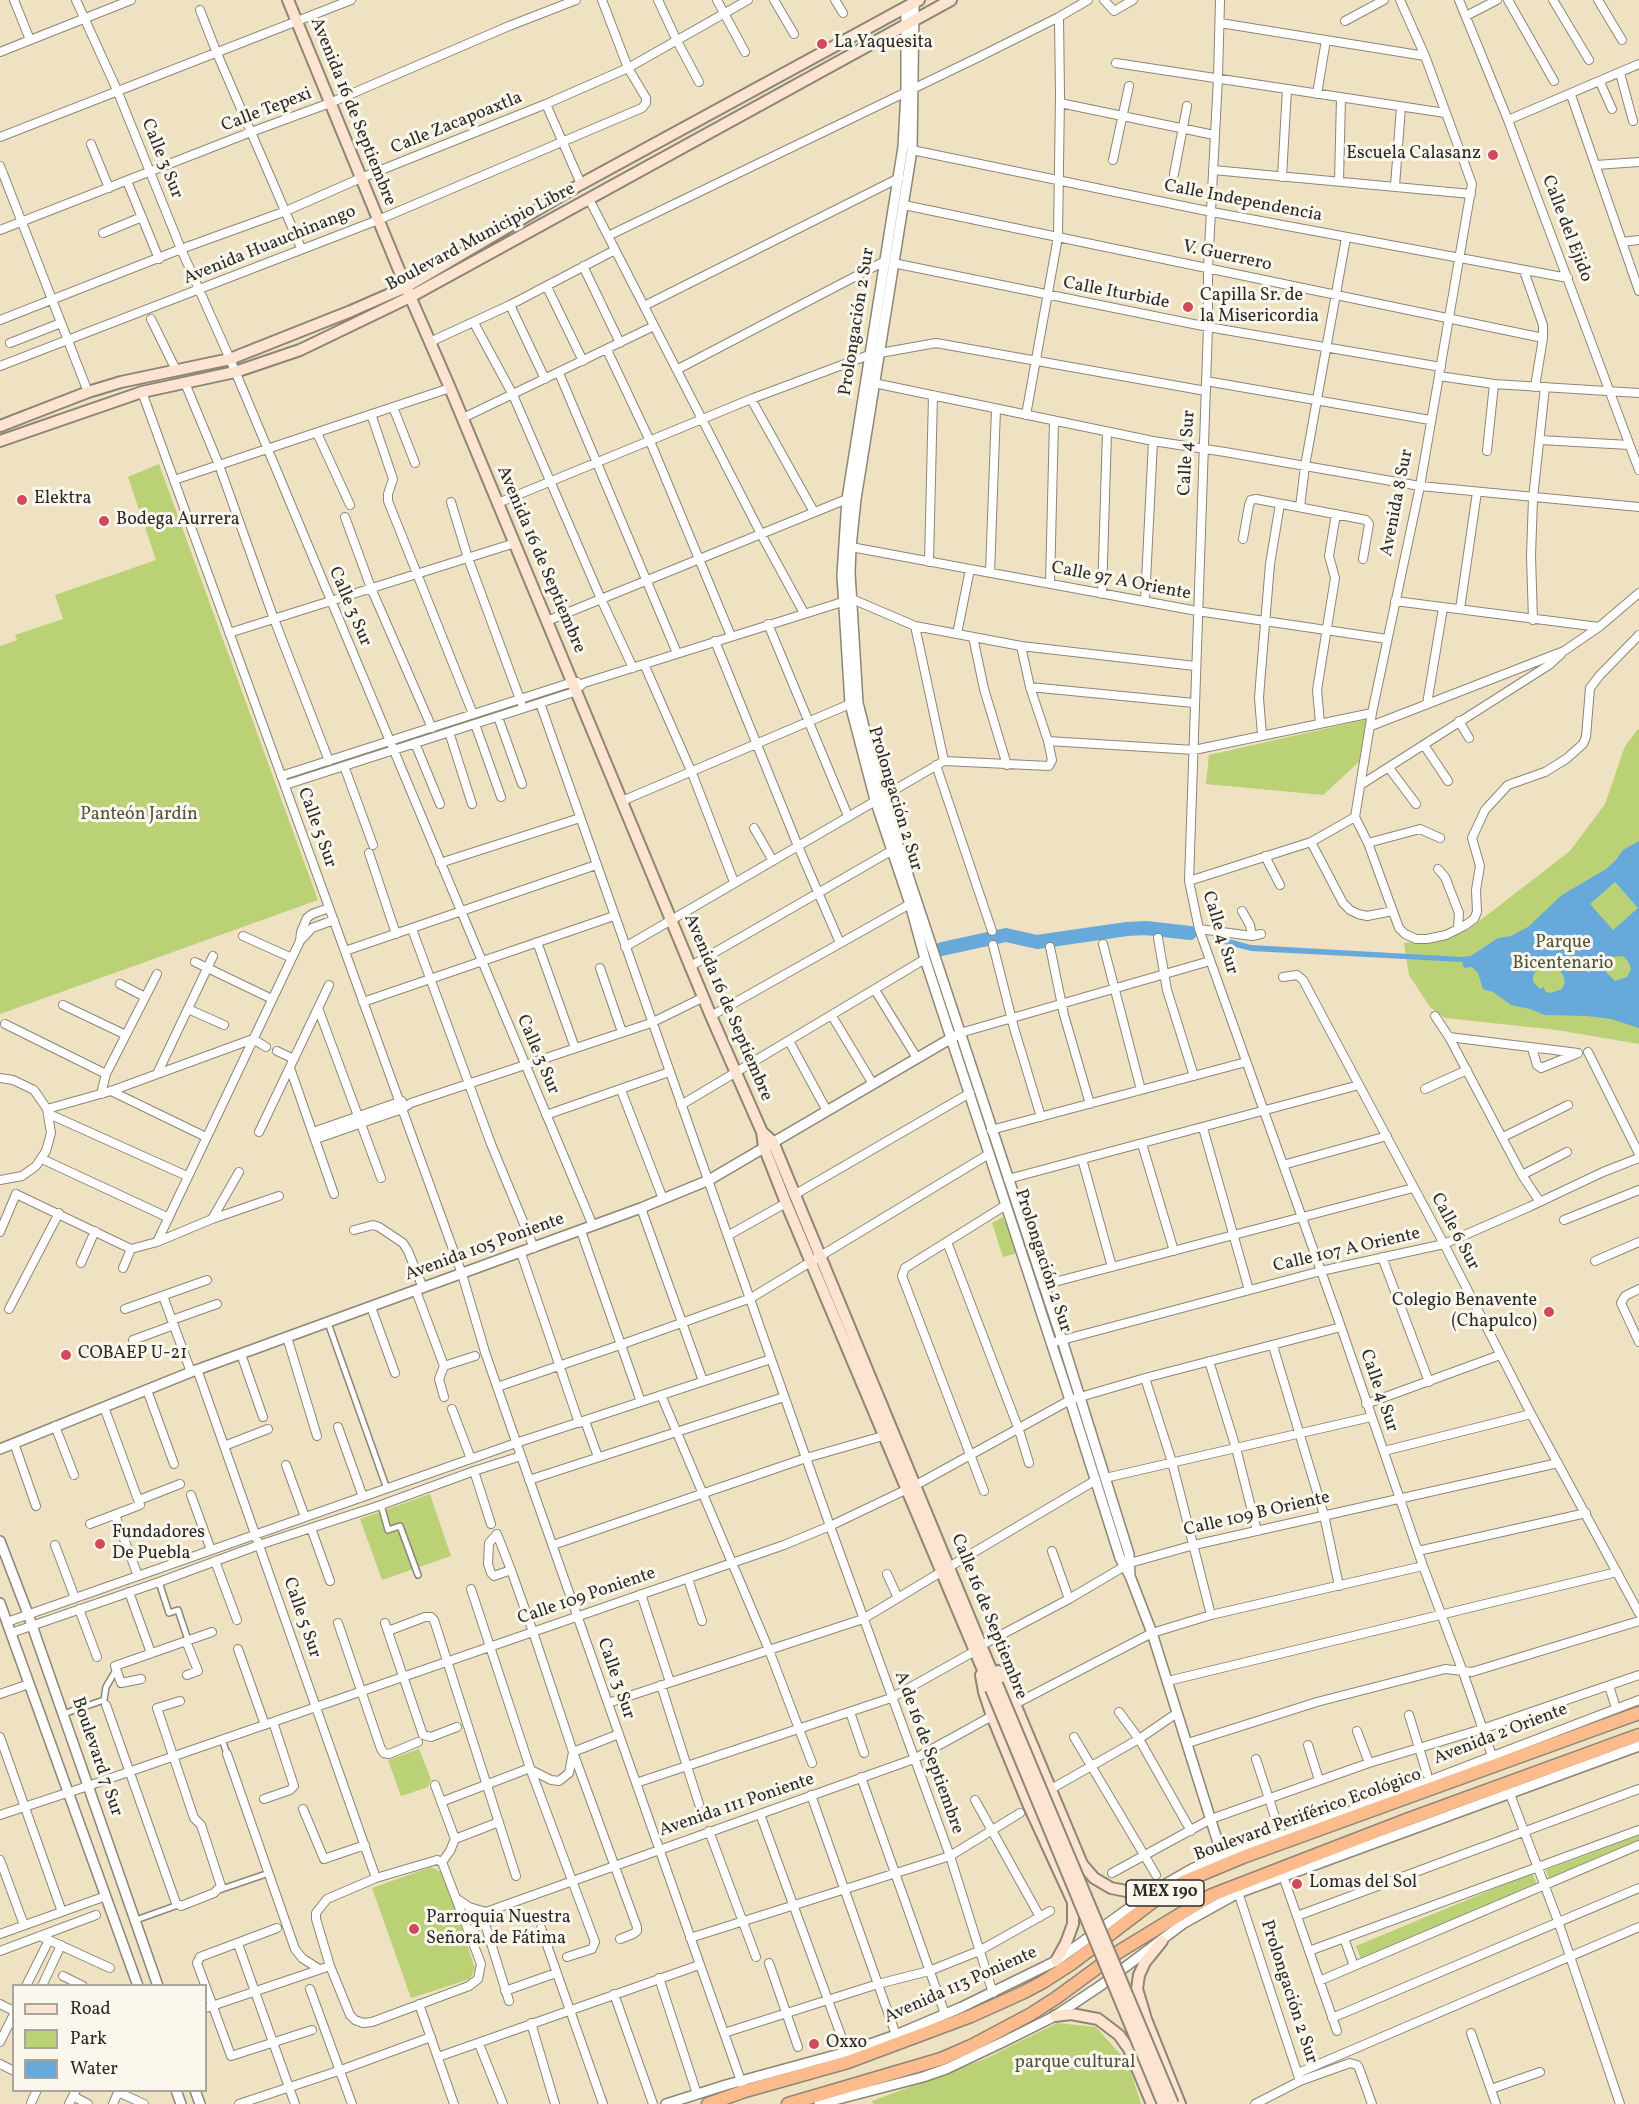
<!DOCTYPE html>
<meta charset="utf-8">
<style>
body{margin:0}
#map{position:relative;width:1639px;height:2104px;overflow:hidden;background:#efe2c3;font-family:Vollkorn,serif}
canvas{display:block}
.legend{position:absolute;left:12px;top:1984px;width:195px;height:108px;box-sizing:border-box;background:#fbf7ec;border:2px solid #a8a59f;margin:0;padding:8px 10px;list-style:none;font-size:18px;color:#2b2b2b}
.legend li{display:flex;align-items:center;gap:12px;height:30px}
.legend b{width:30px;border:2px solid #a8a59f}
</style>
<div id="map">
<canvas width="1639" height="2104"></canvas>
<ul class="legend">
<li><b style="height:8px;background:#fde4d1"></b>Road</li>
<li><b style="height:16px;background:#bbd175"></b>Park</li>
<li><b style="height:16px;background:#67a9db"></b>Water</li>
</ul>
</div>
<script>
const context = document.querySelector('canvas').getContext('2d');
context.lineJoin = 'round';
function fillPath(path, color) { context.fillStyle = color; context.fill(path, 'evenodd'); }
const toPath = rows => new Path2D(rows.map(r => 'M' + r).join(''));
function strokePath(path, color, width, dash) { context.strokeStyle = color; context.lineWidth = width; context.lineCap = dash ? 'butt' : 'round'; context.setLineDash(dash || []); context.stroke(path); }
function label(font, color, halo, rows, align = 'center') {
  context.font = font + ' Vollkorn,serif'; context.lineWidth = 6; context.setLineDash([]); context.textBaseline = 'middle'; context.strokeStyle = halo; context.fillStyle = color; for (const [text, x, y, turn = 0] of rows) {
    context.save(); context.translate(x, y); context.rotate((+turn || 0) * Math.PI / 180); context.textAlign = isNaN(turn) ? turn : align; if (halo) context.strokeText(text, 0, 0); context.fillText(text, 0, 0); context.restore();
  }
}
const green = toPath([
 [159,464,318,900,0,1014,0,646,17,640,15,635,63,619,55,595,156,560,128,477],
 [1368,719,1361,760,1323,795,1206,784,1209,755],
 [1639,728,1639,1044,1557,1030,1445,1018,1430,1007,1409,975,1404,943,1429,941,1469,929,1570,851,1605,804,1625,746],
 [1003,1217,1017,1253,1003,1257,992,1223],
 [430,1494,451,1556,382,1580,360,1519],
 [419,1749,431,1779,428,1787,401,1796,388,1760],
 [1639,1835,1639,1842,1549,1880,1546,1870],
 [431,1867,443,1873,475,1968,470,1979,411,1998,372,1888],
 [1532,1873,1537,1884,1361,1959,1356,1946],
 [1057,2023,1096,2027,1128,2063,1141,2104,873,2104,872,2101,985,2059]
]);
const water = toPath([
 [1639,841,1639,1028,1611,1019,1587,1016,1545,1015,1530,1009,1511,1005,1493,992,1483,989,1478,973,1472,967,1464,968,1462,962,1251,951,1213,941,1214,935,1251,945,1462,957,1471,956,1498,938,1511,936,1528,927,1562,895,1606,869,1615,861,1623,850],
 [1615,882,1638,908,1613,930,1590,904],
 [1623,956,1628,961,1631,969,1627,977,1615,981,1606,972,1611,957],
 [1540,964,1549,964,1558,968,1563,975,1565,982,1562,989,1551,993,1546,992,1543,987,1540,989,1533,982,1533,976]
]);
const stream = toPath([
 [943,948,1009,934,1034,941,1131,928,1191,933]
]);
const river = toPath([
 [942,949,1006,935,1037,942,1127,929,1146,928,1190,933]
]);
const pedestrian = toPath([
 [328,1323,387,1489],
 [381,1505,388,1530,400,1526,418,1575],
 [159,1582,169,1613,178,1610,188,1640],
 [63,1714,104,1700,106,1687,116,1670],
 [222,1739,227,1754],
 [219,1890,269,1873],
 [136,1920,178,1905]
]);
const minor = toPath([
 [14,0,30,40],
 [76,0,117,90,181,249,230,359,593,1226],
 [658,0,677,41,699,82],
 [717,0,745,52],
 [774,0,794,34],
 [835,0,843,13],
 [1104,0,1114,11,1133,0],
 [1220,0,1218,78,1208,268,1208,327,1189,881,1199,929,1341,1327,1423,1566,1463,1672,1492,1756],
 [1459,0,1508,120,1639,470],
 [1508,0,1554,81],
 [1553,0,1589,60],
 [1598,0,1622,40],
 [200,10,216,51,301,248],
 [1466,16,1497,0],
 [1345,21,1384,0],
 [1220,23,1425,56],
 [0,52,131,0],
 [1116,63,1445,113],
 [1620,73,1633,121],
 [1600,82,1612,109],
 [1317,94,1326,40],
 [1571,95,1639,291],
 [1060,103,1214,135],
 [546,104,581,184],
 [1508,120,1639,64],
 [0,137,351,0],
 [91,144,109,188],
 [912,150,1212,212,1568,278],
 [1113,160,1129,86],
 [1596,165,1639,162],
 [0,166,88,392],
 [1213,170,1471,194],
 [1174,174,1187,106],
 [1282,177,1287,89],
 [127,181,159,259],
 [1339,181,1341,98],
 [1395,186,1401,107],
 [589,199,761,534,804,613],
 [904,205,1543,338],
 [0,230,251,132,330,103,509,26,576,0],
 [103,233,142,217],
 [608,236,981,56,1059,17,1088,0],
 [1622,242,1639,240],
 [893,263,1208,327,1441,367],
 [583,266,620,343],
 [1524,271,1543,325,1543,338,1535,387],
 [547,287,583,361],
 [510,305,545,379],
 [644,306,899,178],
 [151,319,176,370],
 [0,320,181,249,286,211,361,178,546,104,628,68,748,0],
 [474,323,513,395,601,599,633,668],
 [430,342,510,305,615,250],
 [10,343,61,323],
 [607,350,650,441,731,636],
 [0,366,378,220,642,108,646,103,646,98,628,68,602,0],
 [678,369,883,262],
 [559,373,677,653],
 [1439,376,1494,384,1639,393],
 [1206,381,1430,420],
 [869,382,1153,441,1225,452,1420,486,1639,507],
 [185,383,219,465,274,619,329,761],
 [142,392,462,1274,485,1352,521,1456,742,2084],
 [751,399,814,512],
 [393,407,415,463],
 [371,414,393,479,388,494,388,501,473,714],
 [1026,415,1058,237,1060,95,1059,17],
 [463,418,654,326],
 [317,433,350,505],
 [1540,440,1629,445],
 [1487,451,1494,384],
 [174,480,450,388],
 [451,502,468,558,521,702],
 [498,503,751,399,869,355,936,343,1206,391],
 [1300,507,1305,466,1346,238],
 [345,517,371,588,432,728],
 [1243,539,1249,505,1251,500,1256,499,1366,520,1369,524,1363,559],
 [851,547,1197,611,1387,639],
 [929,562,933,395],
 [990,573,996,409],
 [1050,583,1054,421],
 [1102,594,1107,432],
 [1145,601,1153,441],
 [1395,601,1599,627],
 [1460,609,1477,492],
 [1533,620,1531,556,1533,498,1545,387],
 [547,621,847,499],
 [768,624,848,816],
 [915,626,944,761],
 [229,633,515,543],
 [957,634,970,569],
 [973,637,984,689,1007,765],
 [715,641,798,846,840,943],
 [644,664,692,773,734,882],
 [1030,687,1194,703],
 [540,703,830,1526,950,1856,993,1993],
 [1427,704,1443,608],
 [498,717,522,784],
 [1459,721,1469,738],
 [1320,723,1317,690,1335,578,1329,556,1336,514],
 [475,724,501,797],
 [1371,726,1564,651,1599,627,1639,593],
 [449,732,472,804],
 [1262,735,1259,698,1261,672,1270,564,1280,504],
 [1048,741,1194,750,1372,713],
 [415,743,440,804],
 [1424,745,1448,781],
 [936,765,992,931],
 [344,766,373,845],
 [1389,768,1416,804],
 [281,776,573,682,577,682],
 [1362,784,1549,665,1561,654],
 [285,785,571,693,584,683,852,599,915,626,1021,646,1195,666],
 [622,801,850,704],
 [1355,817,1372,713,1420,486,1472,184,1425,56,1400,0],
 [1355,817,1368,843,1399,928,1405,934,1416,939,1427,939,1446,935,1464,926,1474,919,1477,912,1476,890,1480,866,1472,838,1485,810,1508,785,1545,772,1566,759,1583,744,1586,737,1590,688,1600,675,1639,635],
 [754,828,773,861],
 [1311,842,1343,903,1350,910,1358,914,1367,916,1393,911],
 [1368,843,1420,829,1440,838],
 [369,853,396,934],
 [1265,856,1280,885],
 [440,863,580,818],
 [1438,869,1445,877,1459,913,1458,929],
 [1189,881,1311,842,1355,817],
 [1242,911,1250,925,1252,936],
 [412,929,491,1144,534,1248],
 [1199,929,1252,936,1261,934],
 [243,936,292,958],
 [1158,938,1167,990,1194,1076],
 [300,941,301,932,307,918,312,914,329,908],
 [537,942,575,1048],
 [1103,944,1141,1090],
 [993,945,1014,1028,1041,1117],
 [625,947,944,761,1049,766,1052,760,1048,741,1030,687,1021,646],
 [1050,947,1064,1015,1090,1104],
 [345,951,596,865],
 [195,962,272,999],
 [691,966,891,851],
 [600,968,622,1032],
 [1283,977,1297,975,1303,980,1444,1244,1531,1414,1639,1613],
 [120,984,145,997],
 [875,990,917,1058],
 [363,1002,614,916],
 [63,1005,126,1035],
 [318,1008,381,1178],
 [188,1009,224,1025],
 [711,1016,910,904],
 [832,1016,873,1084],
 [1435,1016,1449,1037,1522,1175,1540,1202],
 [5,1024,106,1074],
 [960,1033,1210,961],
 [1449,1037,1578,1053],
 [789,1041,827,1111],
 [1532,1048,1537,1065,1541,1068,1576,1054],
 [277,1051,294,1059],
 [1588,1052,1639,1154],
 [290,1068,334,1194],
 [157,1074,213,956],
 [0,1078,13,1080,34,1090,47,1109,51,1133,46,1151,36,1166,22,1176,0,1180],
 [1425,1089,1467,1070],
 [621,1090,663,1199],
 [111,1091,206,1137],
 [101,1094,106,1074,157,974],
 [681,1105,925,959],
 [47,1109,111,1091,253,1039,266,1047],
 [49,1114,187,1176],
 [546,1115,669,1072],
 [1203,1128,1249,1290],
 [991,1130,1246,1062],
 [259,1132,329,985],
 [313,1132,402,1101],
 [1503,1137,1568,1105],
 [316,1139,402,1109,411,1103,651,1023,704,997],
 [1142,1144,1174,1251],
 [42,1159,167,1217],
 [1082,1159,1112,1267],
 [1283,1165,1387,1136],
 [1522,1175,1567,1152],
 [1008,1179,1359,1085],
 [16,1194,131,1249,157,1242,212,1219,279,1196],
 [794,1195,970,1093],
 [641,1208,703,1381],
 [212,1219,239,1172],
 [1564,1220,1639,1190],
 [354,1230,373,1225,379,1227,403,1243,408,1251,423,1288],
 [581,1231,641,1402],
 [0,1232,16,1194],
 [729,1235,786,1203],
 [157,1242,300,941,312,928,334,920],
 [947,1242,1019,1430,1029,1463],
 [521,1253,579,1423],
 [1382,1257,1429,1382],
 [1595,1261,1639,1242],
 [81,1263,95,1231],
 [123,1268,131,1249],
 [1043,1285,1413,1188],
 [1639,1289,1625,1296,1621,1303,1639,1342],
 [416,1291,444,1366],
 [163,1296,191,1372],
 [371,1307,395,1373],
 [9,1309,59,1213],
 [125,1309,207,1280],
 [172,1320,217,1304],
 [287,1337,317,1436],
 [133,1340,174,1325],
 [1051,1343,1321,1271,1444,1244,1529,1207,1603,1172,1639,1158],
 [1273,1346,1324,1515,1339,1586],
 [241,1354,263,1417],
 [1209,1361,1236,1448,1257,1531],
 [444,1366,475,1356],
 [444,1366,439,1379,444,1397],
 [197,1369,376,1878],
 [1145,1378,1172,1462,1211,1615],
 [497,1387,620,1345,751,1298,989,1154],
 [147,1390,174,1464],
 [661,1395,769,1650,812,1763],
 [1366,1404,1500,1355],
 [452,1409,471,1459],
 [585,1421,598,1457],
 [55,1426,74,1475],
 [338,1427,363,1497],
 [14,1443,36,1506],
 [224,1446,268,1429],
 [1384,1451,1531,1414],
 [286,1465,305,1517],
 [474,1471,491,1524],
 [1105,1478,1371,1417],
 [529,1480,784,1397],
 [984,1491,902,1276,905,1268,1006,1205],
 [191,1495,211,1550],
 [139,1500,180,1484],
 [115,1515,138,1576],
 [90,1524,140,1505,104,1407],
 [311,1528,330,1581],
 [55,1545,75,1598],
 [553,1545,806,1458,883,1436],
 [1052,1551,1069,1599],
 [1418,1551,1586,1513],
 [215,1561,237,1620],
 [949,1567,1096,1480],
 [511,1570,494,1576,491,1573,488,1564,489,1543,497,1534,511,1570,533,1632,573,1752,637,1927,637,1931,633,1934,620,1939],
 [887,1574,898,1598],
 [688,1579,702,1621],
 [471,1589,530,1768,595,1942,592,1949,567,1957],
 [129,1592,151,1653],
 [641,1594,670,1682],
 [79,1609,97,1657],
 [7,1622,516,1443,771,1359],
 [338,1623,381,1749,384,1753,389,1754,418,1742],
 [385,1623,423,1735,431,1737,457,1727],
 [388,1631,425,1617,431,1617,434,1620,516,1876],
 [11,1633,159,1582,259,1545,381,1505,474,1471,521,1456],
 [186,1641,198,1671,187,1675],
 [982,1645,1069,1599,1130,1563,1194,1545,1558,1463],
 [238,1649,265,1725],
 [141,1679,121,1683,115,1666,212,1632],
 [1168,1681,1617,1572],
 [661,1685,699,1804],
 [1609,1686,1616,1708],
 [0,1694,29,1684],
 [608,1703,863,1619,941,1572],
 [1015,1704,1152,1633,1211,1615,1423,1566],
 [106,1705,176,1903,181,1906,214,1893,221,1886,201,1825,194,1818,157,1708,180,1701],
 [850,1712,864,1753],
 [1119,1712,1139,1739,1191,1831],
 [1409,1715,1427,1774],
 [1357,1731,1369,1763],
 [0,1737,62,1912],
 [1074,1737,1156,1875],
 [1188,1743,1317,1702,1445,1669,1472,1672,1639,1621],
 [1308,1745,1319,1780],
 [227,1754,295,1949,302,1958,319,1969],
 [1256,1759,1276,1820],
 [531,1770,551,1780,559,1781,569,1773,573,1752,619,1734],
 [861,1777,945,2014],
 [636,1783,891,1698,975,1651],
 [435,1785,455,1839,450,1851,442,1862],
 [1051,1789,1139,1739,1177,1713],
 [1510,1794,1558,1921,1620,2104],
 [811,1795,896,2035],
 [264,1799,290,1790,294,1786,273,1722],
 [975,1800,1040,1917],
 [441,1802,530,1768],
 [303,1809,324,1859,365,1845],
 [760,1814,847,2052],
 [0,1815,88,1786,784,1545,830,1526,916,1485,1070,1400,1145,1378,1341,1327],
 [709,1831,756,1957],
 [455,1839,499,1822],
 [1222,1856,1318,1823,1639,1700],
 [0,1860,24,1925],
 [437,1860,442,1862,481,1964,478,1979,469,1986,372,2022,363,2023,355,2020,350,2015,330,1966,316,1919,316,1913,327,1899,376,1878,437,1860],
 [1112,1873,1211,1819,1369,1763,1482,1729,1639,1675],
 [1283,1876,1337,2031],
 [1237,1889,1300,2081],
 [456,1898,469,1907,486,1912,914,1759,992,1716],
 [481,1911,509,2001],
 [1297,1916,1639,1789],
 [277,1928,200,1957,197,1963,231,2056,312,2030],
 [541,1928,603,2104],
 [0,1934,106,1896],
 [40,1936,110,1968],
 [471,1937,477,1922,485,1912],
 [690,1938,950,1856,1020,1813],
 [1344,1938,1354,1966],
 [238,1944,295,2104],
 [0,1951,96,1915],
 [1309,1951,1639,1830],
 [769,1963,798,2047],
 [63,1976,83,1986],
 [659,1978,697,2094],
 [1319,1981,1639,1845],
 [26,1986,49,1940],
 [42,1986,61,1945],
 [310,1989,352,2104],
 [505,1991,556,1973],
 [614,1994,653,2104],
 [0,2004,14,2011],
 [419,2004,454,2104],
 [206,2008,330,1966],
 [1332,2018,1639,1888],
 [531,2023,555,2104],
 [724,2033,878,1984,929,1971,979,1951,1050,1911],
 [1471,2033,1496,2104],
 [0,2042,14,2014],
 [479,2044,503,2104],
 [438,2057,699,1965],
 [0,2064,14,2071],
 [1298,2073,1639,1927],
 [1491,2089,1540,2072],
 [118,2092,144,2104],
 [73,2096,88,2104],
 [31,2103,37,2090],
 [69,2104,76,2090],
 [113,2104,119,2090],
 [239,2104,341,2070,431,2037],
 [1255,2104,1300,2081,1350,2063,1357,2065,1359,2068,1372,2104]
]);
const tertiary = toPath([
 [914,3,912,150,856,499,851,547,850,573,858,703,874,766,899,848,1062,1340,1129,1554,1130,1576],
 [906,8,906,92,903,147,847,499,842,575,850,704,875,800,910,904,925,959,1070,1400,1120,1558,1130,1576,1152,1633,1225,1865],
 [0,1449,191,1372,641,1208,709,1180,955,1036],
 [0,1541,28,1614,158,1986],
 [0,1603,138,1986],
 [176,2090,181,2104],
 [195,2090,200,2104],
 [666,2104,726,2085,847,2052,896,2035,962,2007,1056,1961,1150,1893,1192,1869,1222,1856],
 [819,2104,923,2077,946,2069,1005,2041,1055,2016,1100,1986,1184,1923,1238,1893,1639,1746]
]);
const secondary = toPath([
 [288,0,406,287,450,388,711,1016,762,1132,764,1147,786,1203,991,1689],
 [0,426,88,392,121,382,230,359,351,311,406,287,581,184,919,0],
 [0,441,142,392,235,372,300,350,410,297,951,0],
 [762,1132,773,1142,997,1684],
 [998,1671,1015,1704,1082,1864,1094,1878,1111,1888,1131,1892,1150,1893],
 [981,1675,984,1692,992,1716,1029,1806,1073,1902,1073,1924,1066,1943,1056,1961],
 [1162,1941,1145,1962,1139,1975,1137,1989,1146,2019,1180,2104],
 [1055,2016,1071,2014,1098,2019,1119,2035,1129,2049,1152,2104]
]);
const trunk = toPath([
 [708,2104,745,2091,848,2062,971,2016,1022,1993,1043,1982,1071,1964,1159,1897,1183,1882,1243,1857,1639,1713],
 [788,2104,941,2059,971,2046,1031,2014,1056,1998,1120,1951,1212,1895,1406,1820,1639,1735]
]);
const secondaryBridge = toPath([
 [997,1684,1173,2104],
 [991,1689,1163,2104]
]);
const markers = [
 [822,44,6,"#d1495b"],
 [1493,155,6,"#d1495b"],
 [1188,307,6,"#d1495b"],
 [22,500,6,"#d1495b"],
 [104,521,6,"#d1495b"],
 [1549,1312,6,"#d1495b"],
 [66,1355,6,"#d1495b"],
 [100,1544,6,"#d1495b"],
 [1297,1884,6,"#d1495b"],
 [414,1929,6,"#d1495b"],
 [814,2044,6,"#d1495b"]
];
const shields = [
 [1165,1893,78]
];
const shieldNames = [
 ["MEX 190",1165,1893]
];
const poiNames = [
 ["La Yaquesita",834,44],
 ["Escuela Calasanz",1481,155,"right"],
 ["Capilla Sr. de",1200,297],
 ["la Misericordia",1200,318],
 ["Elektra",34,500],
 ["Bodega Aurrera",116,521],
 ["Colegio Benavente",1537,1302,"right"],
 ["(Chapulco)",1537,1323,"right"],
 ["COBAEP U-21",78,1355],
 ["Fundadores",112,1534],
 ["De Puebla",112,1555],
 ["Lomas del Sol",1309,1884],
 ["Parroquia Nuestra",426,1919],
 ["Señora. de Fátima",426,1940],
 ["Oxxo",826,2044]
];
const streetNames = [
 ["Calle Tepexi",267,111,-21],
 ["Avenida 16 de Septiembre",352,112,68],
 ["Calle Zacapoaxtla",457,124,-22],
 ["Calle 3 Sur",161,159,68],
 ["Calle Independencia",1243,202,11],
 ["Calle del Ejido",1566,229,69],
 ["Boulevard Municipio Libre",481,238,-28],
 ["Avenida Huauchinango",270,246,-22],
 ["V. Guerrero",1227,257,12],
 ["Calle Iturbide",1116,294,11],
 ["Prolongación 2 Sur",858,322,-81],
 ["Calle 4 Sur",1188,453,-87],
 ["Avenida 8 Sur",1398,503,-79],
 ["Avenida 16 de Septiembre",540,560,67],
 ["Calle 97 A Oriente",1121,582,11],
 ["Calle 3 Sur",349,607,67],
 ["Prolongación 2 Sur",894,799,73],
 ["Calle 5 Sur",316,828,70],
 ["Calle 4 Sur",1219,933,73],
 ["Avenida 16 de Septiembre",727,1008,67],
 ["Calle 3 Sur",537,1055,67],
 ["Calle 6 Sur",1454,1232,62],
 ["Avenida 105 Poniente",485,1248,-20],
 ["Calle 107 A Oriente",1347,1251,-13],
 ["Prolongación 2 Sur",1042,1261,72],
 ["Calle 4 Sur",1378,1391,71],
 ["Calle 109 B Oriente",1257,1515,-13],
 ["Calle 109 Poniente",587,1597,-19],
 ["Calle 16 de Septiembre",988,1617,68],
 ["Calle 5 Sur",301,1618,71],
 ["Calle 3 Sur",615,1679,71],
 ["Avenida 2 Oriente",1501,1735,-21],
 ["A de 16 de Septiembre",928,1753,70],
 ["Boulevard 7 Sur",96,1757,71],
 ["Avenida 111 Poniente",737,1806,-19],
 ["Boulevard Periférico Ecológico",1308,1816,-20],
 ["Avenida 113 Poniente",961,1986,-24],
 ["Prolongación 2 Sur",1288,1992,72]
];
const parkNames = [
 ["Panteón Jardín",139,816],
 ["Parque",1563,944],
 ["Bicentenario",1563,965],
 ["parque cultural",1075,2064]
];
fillPath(green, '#bbd175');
fillPath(water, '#67a9db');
strokePath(stream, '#67a9db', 2);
strokePath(river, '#67a9db', 14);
strokePath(pedestrian, '#8d8677', 8);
strokePath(minor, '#8d8677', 10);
strokePath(tertiary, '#8d8677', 12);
strokePath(secondary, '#8d8677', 14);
strokePath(trunk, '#8d8677', 15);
strokePath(pedestrian, '#fff', 5);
strokePath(minor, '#fff', 8);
strokePath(tertiary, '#fff', 9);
strokePath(secondary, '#fde4d1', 10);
strokePath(trunk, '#fbbb8d', 12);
strokePath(secondaryBridge, '#8d8677', 14, []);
strokePath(secondaryBridge, '#fde4d1', 10);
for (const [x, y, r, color] of markers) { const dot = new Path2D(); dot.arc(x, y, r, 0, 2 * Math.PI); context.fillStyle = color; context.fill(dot); strokePath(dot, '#fbf7ec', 2); }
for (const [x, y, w] of shields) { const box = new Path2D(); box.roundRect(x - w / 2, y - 13, w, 26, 4.5); context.fillStyle = '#fbf7ec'; context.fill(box); strokePath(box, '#2b2b2b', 1.5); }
label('bold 16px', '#2b2b2b', null, shieldNames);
label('18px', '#2b2b2b', '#fbf7ec', poiNames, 'left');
label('18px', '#2b2b2b', '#fbf7ec', streetNames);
label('18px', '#4f543e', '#fbf7ec', parkNames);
</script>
